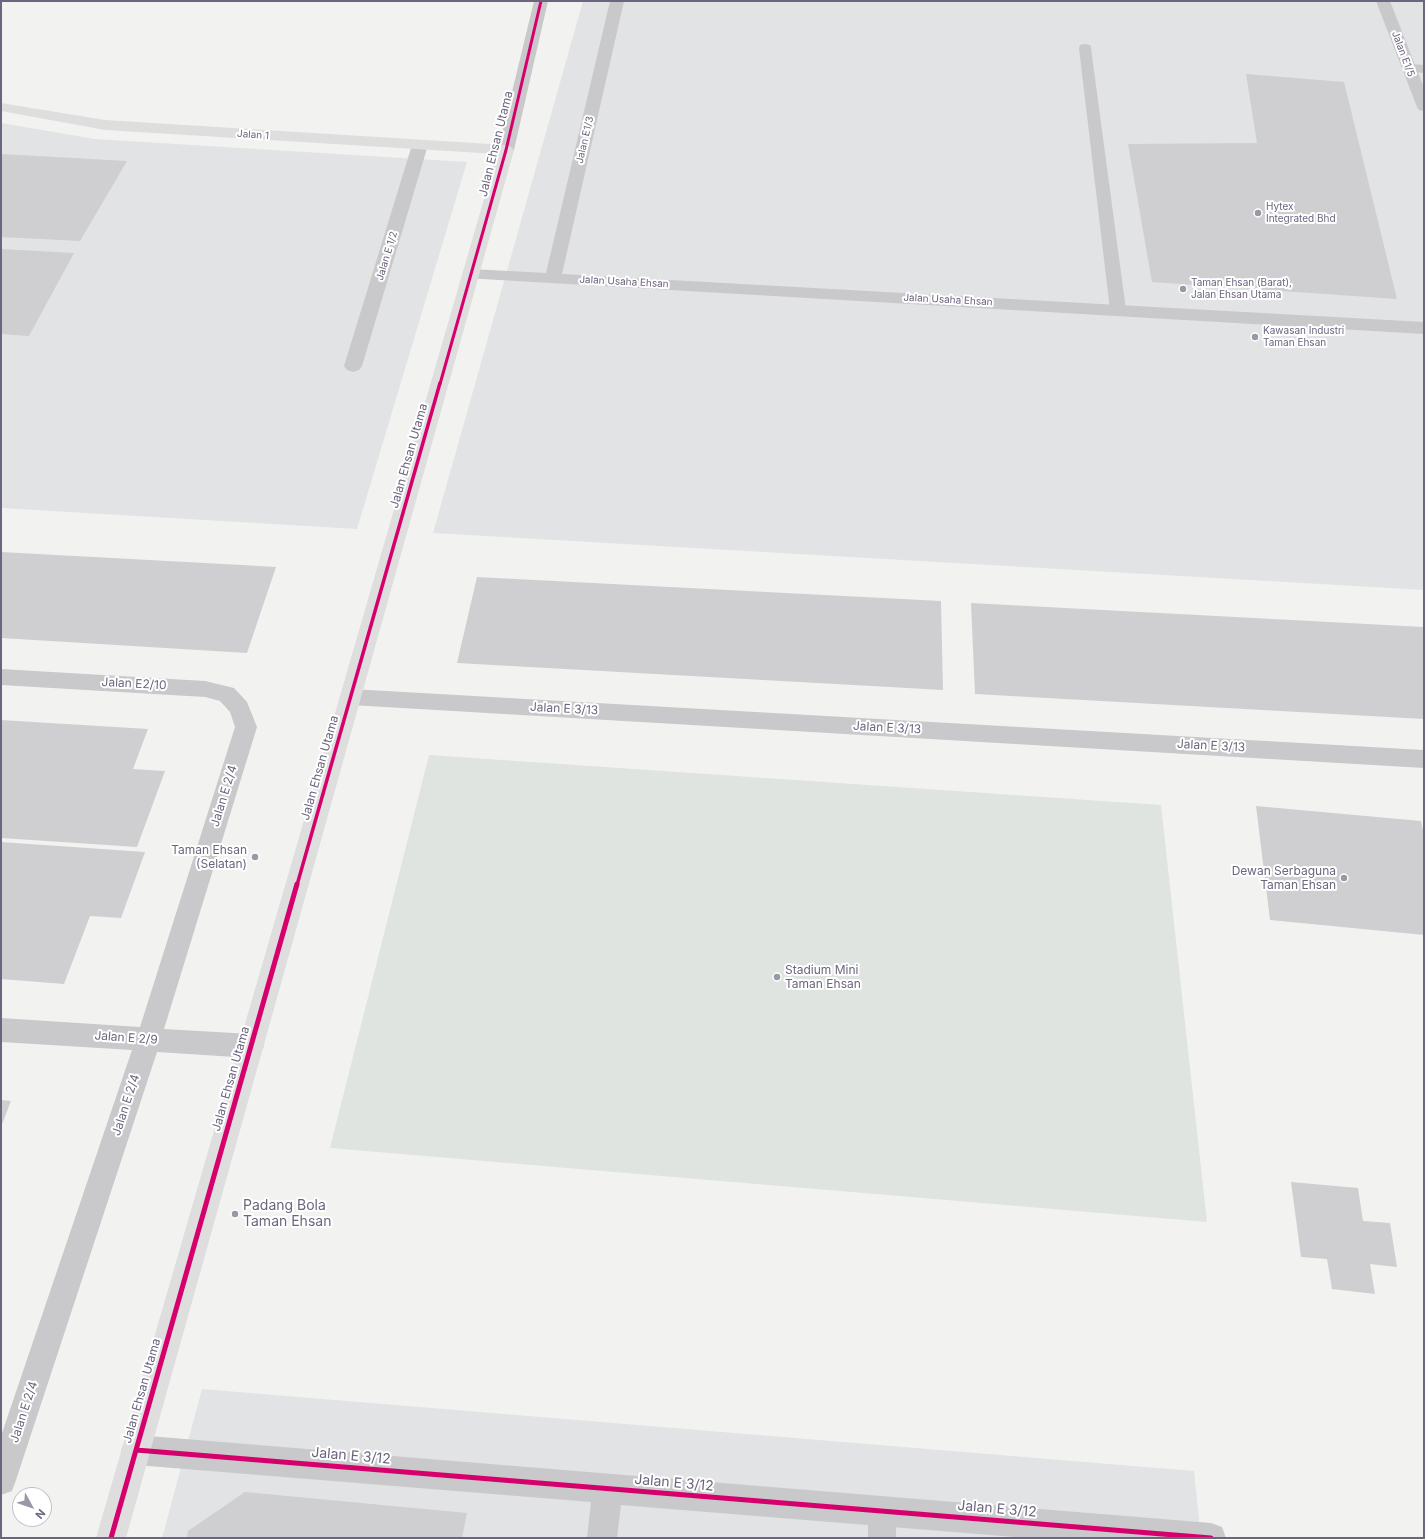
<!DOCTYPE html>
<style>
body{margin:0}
#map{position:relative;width:1425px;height:1539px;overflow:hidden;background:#f2f3f1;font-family:Inter,sans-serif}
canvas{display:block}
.frame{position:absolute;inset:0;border:2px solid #6d657e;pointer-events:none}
.north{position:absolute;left:12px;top:1487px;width:40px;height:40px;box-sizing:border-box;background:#fff;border:1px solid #c5c1cb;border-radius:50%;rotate:130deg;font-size:11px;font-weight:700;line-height:16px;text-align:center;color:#6d657e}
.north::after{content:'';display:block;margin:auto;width:14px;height:18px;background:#9c97a6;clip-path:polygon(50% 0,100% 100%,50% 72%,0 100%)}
</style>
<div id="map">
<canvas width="1425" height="1539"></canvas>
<div class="frame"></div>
<div class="north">N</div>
</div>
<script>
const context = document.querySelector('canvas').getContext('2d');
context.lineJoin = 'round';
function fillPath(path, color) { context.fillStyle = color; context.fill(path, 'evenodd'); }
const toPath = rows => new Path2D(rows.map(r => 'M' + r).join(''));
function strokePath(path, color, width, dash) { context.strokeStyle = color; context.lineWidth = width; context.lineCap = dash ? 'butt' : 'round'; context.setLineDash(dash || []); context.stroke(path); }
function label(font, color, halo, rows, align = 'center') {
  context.font = font + ' Inter,sans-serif'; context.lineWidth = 4; context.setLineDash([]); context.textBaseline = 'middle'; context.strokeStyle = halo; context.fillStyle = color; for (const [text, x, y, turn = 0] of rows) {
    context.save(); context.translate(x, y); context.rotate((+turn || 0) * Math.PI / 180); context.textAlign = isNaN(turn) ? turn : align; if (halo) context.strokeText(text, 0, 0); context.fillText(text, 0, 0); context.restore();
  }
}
const built = toPath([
 [583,1,1424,1,1424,590,433,533],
 [1,123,95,139,467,162,357,529,1,508],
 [202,1389,1194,1471,1201,1538,162,1538]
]);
const green = toPath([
 [429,755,1161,805,1207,1222,330,1148]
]);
const building = toPath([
 [1246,74,1344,82,1397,299,1152,282,1128,144,1257,143],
 [1,154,127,161,80,241,1,237],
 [1,249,74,253,29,336,1,334],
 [1,552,242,565,276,567,247,653,1,638],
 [477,577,941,601,943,690,457,663],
 [971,603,1424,627,1424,719,975,694],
 [1,720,148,729,133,769,165,771,137,847,1,838],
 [1256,806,1421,821,1424,835,1424,935,1270,920],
 [1,842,145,852,121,918,90,916,64,984,1,979],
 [1,1100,11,1101,1,1127],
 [1291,1182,1358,1188,1363,1221,1390,1223,1397,1267,1370,1264,1375,1294,1332,1289,1327,1259,1301,1257],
 [245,1492,467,1513,462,1538,187,1538,188,1531]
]);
const lane = toPath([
 [1085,44,1090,45,1091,48,1126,310,1123,314,1118,315,1113,314,1110,310,1079,48,1080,45,1085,44],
 [1409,64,1424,65,1424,73,1404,71,1402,68,1404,65,1409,64],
 [882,1497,892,1501,896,1511,896,1538,868,1538,868,1511,872,1501,882,1497]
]);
const street = toPath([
 [534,1,548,1,514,150,511,153,506,155,501,153,498,150,534,1],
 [610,1,624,1,562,274,1424,322,1424,334,465,278,463,274,465,270,471,269,546,273,610,1],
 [1376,1,1390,1,1424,88,1424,111,1419,110,1417,107,1376,1],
 [420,140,425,142,428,145,362,366,359,370,353,372,347,370,344,366,412,145,415,142,420,140],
 [1,669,205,681,234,688,247,702,257,727,164,1029,251,1034,260,1038,264,1046,260,1054,251,1058,157,1052,16,1480,12,1491,1,1495,1,1436,132,1050,1,1042,1,1018,140,1027,235,727,230,712,220,701,205,697,1,685,1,669],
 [351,689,1424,750,1424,768,351,705,344,703,340,697,344,691,351,689],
 [136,1435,1211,1523,1222,1527,1226,1538,1027,1538,621,1505,617,1538,587,1538,591,1502,136,1465,126,1460,121,1450,126,1440,136,1435]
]);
const secondary = toPath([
 [1,103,105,120,506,145,511,147,514,150,126,1538,96,1538,497,154,105,130,1,111,1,103]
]);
const cyclewayFar2 = toPath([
 [440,384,506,150,541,1]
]);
const cyclewayFar1 = toPath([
 [297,885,440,383]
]);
const cycleway = toPath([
 [136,1450,1211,1538],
 [111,1538,297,884]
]);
const markers = [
 [1258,213,4,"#9c97a6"],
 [1183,289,4,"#9c97a6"],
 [1255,337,4,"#9c97a6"],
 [255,857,4,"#9c97a6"],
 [1344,878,4,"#9c97a6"],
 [777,977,4,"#9c97a6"],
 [235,1214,4,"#9c97a6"]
];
const farStreetnames = [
 ["Jalan E1/5",1403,54,69],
 ["Jalan 1",253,135,4],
 ["Jalan E1/3",585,140,-77],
 ["Jalan E 1/2",387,256,-73],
 ["Jalan Usaha Ehsan",624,282,3],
 ["Jalan Usaha Ehsan",948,300,3]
];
const farPoinames = [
 ["Hytex",1266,207],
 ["Integrated Bhd",1266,219],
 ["Taman Ehsan (Barat),",1191,283],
 ["Jalan Ehsan Utama",1191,295],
 ["Kawasan Industri",1263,331],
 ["Taman Ehsan",1263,343]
];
const streetNames = [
 ["Jalan Ehsan Utama",496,144,-76],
 ["Jalan Ehsan Utama",409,456,-74],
 ["Jalan E2/10",134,684,3],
 ["Jalan E 3/13",564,709,3],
 ["Jalan E 3/13",887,728,3],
 ["Jalan E 3/13",1211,746,3],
 ["Jalan Ehsan Utama",320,768,-74],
 ["Jalan E 2/4",224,796,-73],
 ["Jalan E 2/9",126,1038,4],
 ["Jalan Ehsan Utama",231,1079,-74],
 ["Jalan E 2/4",126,1105,-72],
 ["Jalan Ehsan Utama",142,1391,-74],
 ["Jalan E 2/4",24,1412,-72]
];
const poiNames = [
 ["Taman Ehsan",247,850],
 ["(Selatan)",247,864],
 ["Dewan Serbaguna",1336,871],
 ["Taman Ehsan",1336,885],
 ["Stadium Mini",785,970,"left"],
 ["Taman Ehsan",785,984,"left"]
];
const nearPoinames = [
 ["Padang Bola",243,1206],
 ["Taman Ehsan",243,1222]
];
const nearStreetnames = [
 ["Jalan E 3/12",351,1456,5],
 ["Jalan E 3/12",674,1483,5],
 ["Jalan E 3/12",997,1509,5]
];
fillPath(built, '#e2e3e4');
fillPath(green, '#dfe4e1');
fillPath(building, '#cfcfd1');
fillPath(lane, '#c9c8ca');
fillPath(street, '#c9c8ca');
fillPath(secondary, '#dedede');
strokePath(cyclewayFar2, '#d6006c', 3);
strokePath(cyclewayFar1, '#d6006c', 3.5);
strokePath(cycleway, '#d6006c', 5);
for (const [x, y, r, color] of markers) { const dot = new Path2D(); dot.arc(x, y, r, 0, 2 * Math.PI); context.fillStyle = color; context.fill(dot); strokePath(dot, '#fff', 1.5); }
label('10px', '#6d657e', '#fff', farStreetnames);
label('10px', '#6d657e', '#fff', farPoinames, 'left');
label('12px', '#6d657e', '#fff', streetNames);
label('12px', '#6d657e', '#fff', poiNames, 'right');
label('14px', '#6d657e', '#fff', nearPoinames, 'left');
label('14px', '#6d657e', '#fff', nearStreetnames);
</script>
